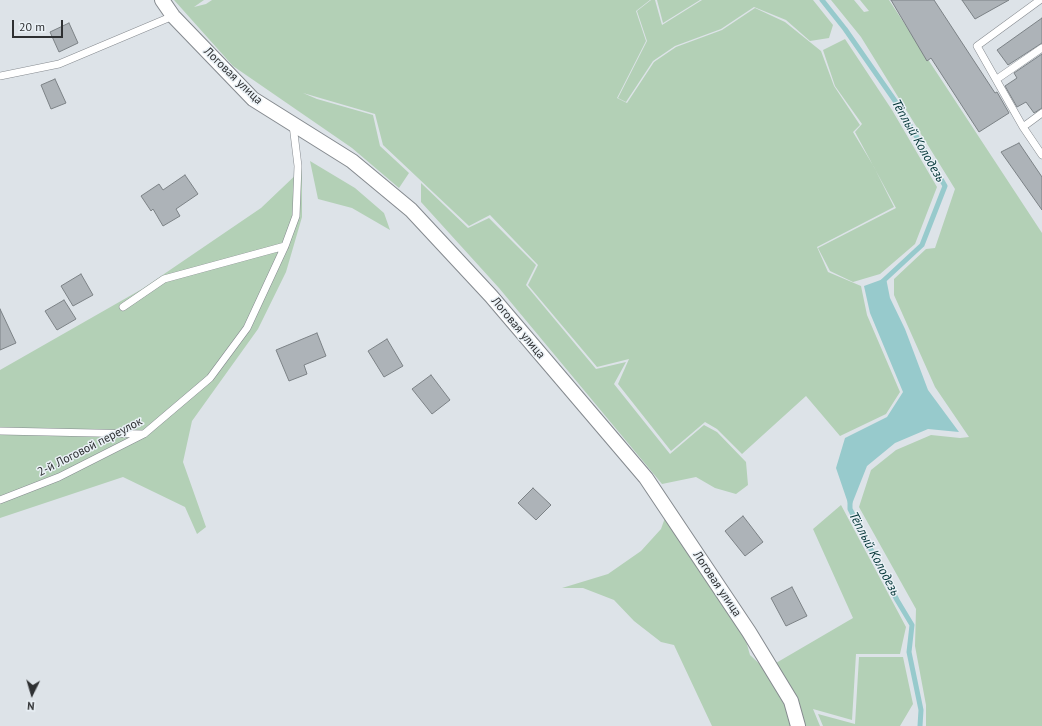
<!DOCTYPE html>
<meta charset="utf-8">
<style>
body{margin:0}
#map{position:relative;width:1042px;height:726px;overflow:hidden;background:#dde3e8;font-family:"PT Sans",sans-serif}
canvas{display:block}
.north{position:absolute;left:12px;top:674px;width:40px;height:40px;-webkit-text-stroke:3px #eaf1f6;paint-order:stroke;rotate:185deg;font-size:11px;font-weight:700;line-height:16px;text-align:center;color:#2e3032}
.north::after{content:'';display:block;margin:auto;width:14px;height:18px;background:#2e3032;clip-path:polygon(50% 0,100% 100%,50% 72%,0 100%)}
.scale{position:absolute;left:12px;top:20px;width:51px;height:18px;box-sizing:border-box;border:2px solid #2e3032;border-top:0;padding-left:5px;font-size:12px;line-height:14px;white-space:nowrap;color:#2e3032;-webkit-text-stroke:3px #eaf1f6;paint-order:stroke}
</style>
<div id="map">
<canvas width="1042" height="726"></canvas>
<div class="north">N</div>
<div class="scale">20 m</div>
</div>
<script>
const context = document.querySelector('canvas').getContext('2d');
context.lineJoin = 'round';
function fillPath(path, color) { context.fillStyle = color; context.fill(path, 'evenodd'); }
const toPath = rows => new Path2D(rows.map(r => 'M' + r).join(''));
function strokePath(path, color, width, dash) { context.strokeStyle = color; context.lineWidth = width; context.lineCap = dash ? 'butt' : 'round'; context.setLineDash(dash || []); context.stroke(path); }
function label(font, color, halo, rows, align = 'center') {
  context.font = font + ' "PT Sans",sans-serif'; context.lineWidth = 3; context.setLineDash([]); context.textBaseline = 'middle'; context.strokeStyle = halo; context.fillStyle = color; for (const [text, x, y, turn = 0] of rows) {
    context.save(); context.translate(x, y); context.rotate((+turn || 0) * Math.PI / 180); context.textAlign = isNaN(turn) ? turn : align; if (halo) context.strokeText(text, 0, 0); context.fillText(text, 0, 0); context.restore();
  }
}
const green = toPath([
 [174,0,204,0,194,7,206,4,212,0,650,0,636,11,646,41,617,98,627,103,654,62,676,47,722,30,755,8,785,22,821,51,834,86,860,125,853,132,874,167,894,207,817,247,828,272,861,286,867,315,900,392,886,414,840,436,806,396,742,454,717,429,705,422,671,451,618,384,629,359,597,367,528,285,538,265,490,215,469,226,383,145,375,114,303,93,317,99,373,115,380,146,409,173,399,188,352,148,233,66],
 [651,0,655,0,662,25,702,0,813,0,833,25,829,38,810,41,786,20,754,7,721,29,675,46,653,61,626,102,618,98,647,41,637,11],
 [657,0,700,0,663,23],
 [831,0,854,0,864,12,869,11,860,0,889,0,1042,233,1042,726,926,726,926,705,915,646,916,609,859,507,871,470,896,450,931,435,960,438,969,437,935,387,894,295,894,279,926,249,935,248,955,189,861,37],
 [845,39,892,110,937,187,915,244,880,274,853,282,830,271,818,248,896,208,855,132,862,124,835,86,823,50],
 [310,161,355,188,384,213,390,230,352,208,318,199],
 [302,169,302,217,286,272,258,329,192,421,183,462,206,527,197,534,185,507,123,477,0,518,0,370,142,289,261,208],
 [421,183,468,228,489,218,536,265,526,285,596,369,626,362,614,384,670,454,704,425,717,432,746,462,748,485,736,494,715,488,696,477,662,484,499,288,421,202],
 [841,505,906,627,900,654,856,654,852,720,813,709,820,726,803,726,795,699,776,663,853,618,813,529],
 [666,515,746,641,750,655,766,670,787,704,793,726,712,726,674,645,661,642,634,621,614,600,583,588,562,588,608,574,641,551,661,529],
 [859,657,903,657,913,704,900,726,823,726,818,714,855,724]
]);
const water = toPath([
 [886,278,890,298,905,329,928,390,959,432,928,429,895,443,867,466,850,509,836,468,845,438,887,417,903,392,870,313,864,286]
]);
const stream = toPath([
 [822,0,845,29,900,108,945,186,922,245,881,283],
 [850,502,850,509,897,600,912,625,909,652,921,710,920,726]
]);
const building = toPath([
 [891,0,934,0,995,93,997,92,1009,113,979,132,931,58,927,61,891,0],
 [962,0,1009,0,975,19,962,0],
 [1042,18,1042,43,1008,65,997,50,1042,18],
 [69,23,78,43,59,52,50,32,69,23],
 [1042,54,1042,108,1034,113,1026,102,1017,107,1005,86,1017,78,1014,73,1042,54],
 [55,79,66,103,51,109,41,85,55,79],
 [1019,143,1042,177,1042,210,1001,152,1019,143],
 [185,175,198,194,176,209,180,216,163,226,153,209,151,211,141,196,159,184,163,190,185,175],
 [81,274,93,295,73,306,61,286,81,274],
 [64,300,76,319,57,330,45,311,64,300],
 [0,309,16,343,0,350,0,309],
 [317,333,326,356,304,365,307,374,289,381,276,350,317,333],
 [387,339,403,366,384,377,368,351,387,339],
 [431,375,450,400,432,414,412,389,431,375],
 [533,488,551,505,536,520,518,503,533,488],
 [743,516,763,542,745,556,725,531,743,516],
 [792,587,807,616,786,626,771,598,792,587]
]);
const lane = toPath([
 [1040,0,977,46,1023,127,1042,155],
 [0,76,59,64,173,16],
 [997,79,1042,48],
 [1023,127,1042,113],
 [123,307,164,279,285,246],
 [0,431,142,434],
 [0,500,59,477,144,434,210,378,247,328,285,246,296,216,298,166,293,125]
]);
const street = toPath([
 [162,0,173,16,253,99,352,161,411,210,491,296,646,478,749,632,791,701,798,726]
]);
const streetNames = [
 ["Логовая улица",233,76,44],
 ["Логовая улица",518,328,50],
 ["2-й Логовой переулок",90,447,-27],
 ["Логовая улица",717,584,56]
];
const waterNames = [
 ["Тёплый Колодезь",918,141,60],
 ["Тёплый Колодезь",874,554,62]
];
fillPath(green, '#b3d0b6');
fillPath(water, '#97cacc');
strokePath(stream, '#97cacc', 5);
fillPath(building, '#adb3b8');
strokePath(building, '#7c8286', 1);
strokePath(lane, '#858a8f', 8);
strokePath(street, '#858a8f', 16);
strokePath(lane, '#fff', 7);
strokePath(street, '#fff', 14);
label('12px', '#2e3032', '#eaf1f6', streetNames);
label('italic 13px', '#003335', '#eaf1f6', waterNames);
</script>
